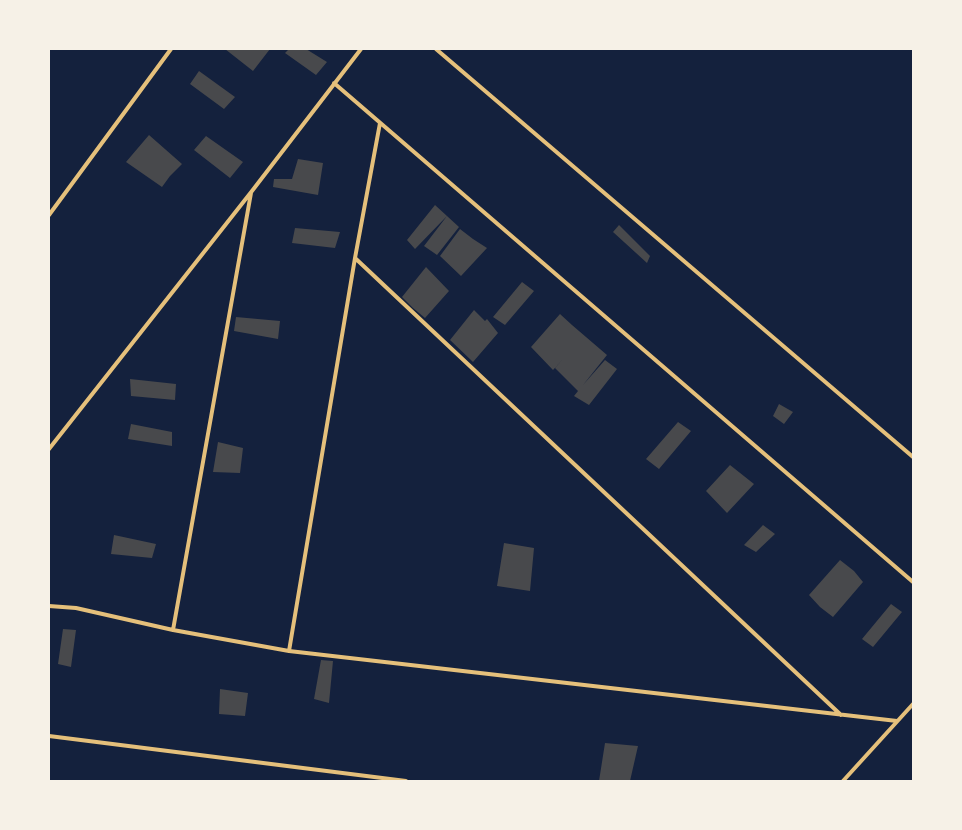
<!DOCTYPE html>
<style>
body{margin:0}
#map{position:relative;width:962px;height:830px;overflow:hidden;background:#14213d;font-family:Cabin,sans-serif}
canvas{display:block}
.frame{position:absolute;inset:0;border:50px solid #f6f1e7;pointer-events:none}
</style>
<div id="map">
<canvas width="962" height="830"></canvas>
<div class="frame"></div>
</div>
<script>
const context = document.querySelector('canvas').getContext('2d');
context.lineJoin = 'round';
function fillPath(path, color) { context.fillStyle = color; context.fill(path, 'evenodd'); }
const toPath = rows => new Path2D(rows.map(r => 'M' + r).join(''));
function strokePath(path, color, width, dash) { context.strokeStyle = color; context.lineWidth = width; context.lineCap = dash ? 'butt' : 'round'; context.setLineDash(dash || []); context.stroke(path); }
const building = toPath([
 [225,49,270,49,253,71],
 [289,49,306,49,327,62,316,75,285,53],
 [199,71,235,97,224,109,190,84],
 [149,135,182,164,170,176,162,187,126,162],
 [206,136,243,162,230,178,194,150],
 [298,159,323,163,318,195,273,187,274,179,292,179],
 [435,205,459,227,437,255,424,246,447,216,415,249,407,240],
 [619,225,650,256,647,263,613,232],
 [295,228,340,232,335,248,292,243],
 [460,229,473,239,487,248,461,276,440,256],
 [426,267,449,291,425,318,413,308,402,297],
 [522,282,534,291,505,325,493,317],
 [474,310,485,321,487,319,498,333,473,362,450,340],
 [560,314,572,325,607,355,583,385,605,360,617,369,589,405,574,396,578,391,555,368,565,357,553,370,531,347],
 [236,317,280,321,278,339,234,331],
 [130,379,176,384,175,400,131,396],
 [779,404,793,412,784,424,773,416],
 [678,422,691,431,659,469,646,459],
 [131,424,172,432,172,446,128,439],
 [218,442,243,448,240,473,213,472],
 [730,465,754,484,727,513,706,491],
 [763,525,775,534,756,552,744,545],
 [114,535,156,544,152,558,111,554],
 [504,543,534,548,530,591,497,586],
 [840,560,854,571,863,582,833,617,820,607,809,595],
 [891,604,902,612,873,647,862,639],
 [63,629,76,630,71,667,58,664],
 [321,660,333,661,329,703,314,699],
 [220,689,248,693,245,716,219,714],
 [605,743,638,746,630,781,599,781]
]);
const minor = toPath([
 [436,49,913,457],
 [334,83,913,582],
 [49,215,171,49],
 [355,258,841,715],
 [49,449,252,191,361,49],
 [49,606,76,608,173,630,289,651,897,721],
 [173,630,251,193],
 [289,651,355,258,380,123],
 [49,736,406,781],
 [843,781,913,704]
]);
fillPath(building, '#48494c');
strokePath(minor, '#e5c07b', 4);
</script>
